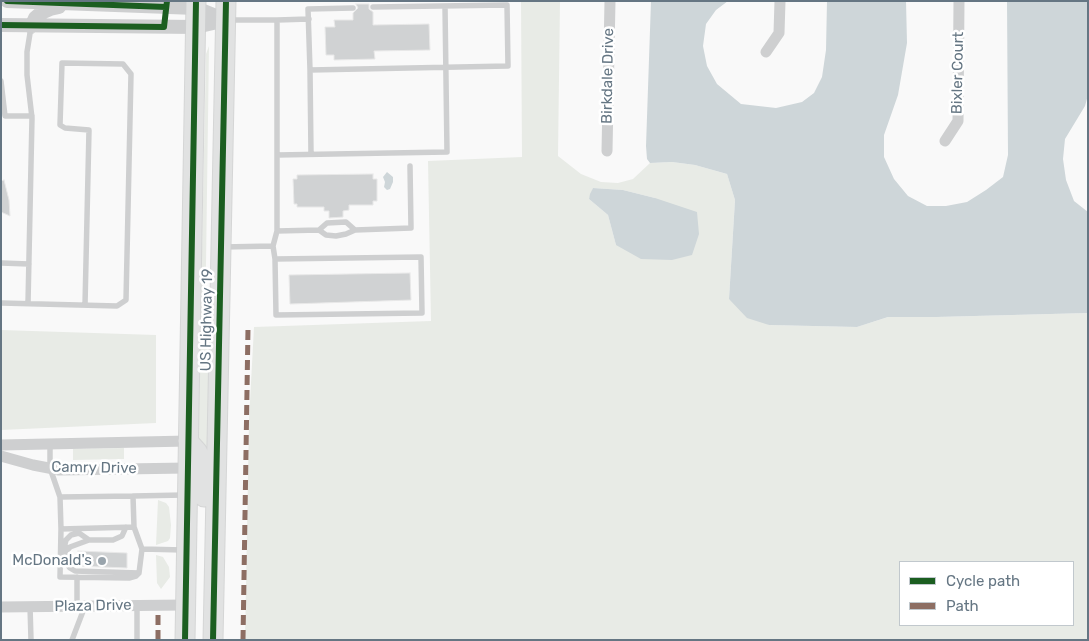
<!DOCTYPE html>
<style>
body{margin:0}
#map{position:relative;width:1089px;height:641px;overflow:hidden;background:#f9f9f9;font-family:Rubik,sans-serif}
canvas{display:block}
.frame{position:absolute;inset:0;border:2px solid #657683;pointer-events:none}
.legend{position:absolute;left:899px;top:561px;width:175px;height:65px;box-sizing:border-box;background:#fff;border:1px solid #c1c8cd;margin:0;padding:6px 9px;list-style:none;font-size:15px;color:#657683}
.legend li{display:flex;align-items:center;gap:10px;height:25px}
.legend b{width:25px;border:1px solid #c1c8cd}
</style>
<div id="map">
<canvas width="1089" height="641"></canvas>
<div class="frame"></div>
<ul class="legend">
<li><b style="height:6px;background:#1b5e20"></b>Cycle path</li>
<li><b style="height:6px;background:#8d6e63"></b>Path</li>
</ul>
</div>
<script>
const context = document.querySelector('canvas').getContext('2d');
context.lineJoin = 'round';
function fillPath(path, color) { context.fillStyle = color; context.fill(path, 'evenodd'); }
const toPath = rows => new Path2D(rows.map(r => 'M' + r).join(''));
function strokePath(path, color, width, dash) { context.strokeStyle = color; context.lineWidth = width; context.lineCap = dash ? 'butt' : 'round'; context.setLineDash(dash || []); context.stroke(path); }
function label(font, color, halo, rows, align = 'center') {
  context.font = font + ' Rubik,sans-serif'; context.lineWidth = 5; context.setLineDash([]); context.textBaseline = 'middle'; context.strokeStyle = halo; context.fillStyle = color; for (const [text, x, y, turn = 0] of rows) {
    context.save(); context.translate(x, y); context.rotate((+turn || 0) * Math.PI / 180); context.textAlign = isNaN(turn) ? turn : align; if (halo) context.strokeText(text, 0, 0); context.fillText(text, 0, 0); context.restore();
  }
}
const green = toPath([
 [521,1,560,1,558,156,581,174,601,182,618,183,633,179,650,163,672,162,695,165,727,174,735,200,729,299,769,325,857,327,888,317,936,317,1088,313,1088,640,245,640,249,420,254,327,431,321,428,161,522,157],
 [593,188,623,190,655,198,616,245,608,215,589,199],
 [900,562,1073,562,1073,625,900,625],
 [209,46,205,337,210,359,208,460,198,443,206,54],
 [1,330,156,335,156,423,1,430],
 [124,448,124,459,73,460,73,449],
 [158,500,166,503,169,507,171,525,170,538,168,541,156,545],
 [156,555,163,557,169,567,170,577,161,589,157,583]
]);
const water = toPath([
 [651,1,728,1,716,10,706,24,703,46,707,66,717,84,741,104,776,108,802,102,814,93,822,77,826,50,827,1,906,1,907,43,898,95,884,135,884,157,894,179,908,196,927,206,946,206,967,202,986,190,1003,177,1008,155,1007,1,1088,1,1088,95,1085,106,1065,139,1063,159,1066,180,1074,201,1088,212,1088,313,936,317,888,317,857,327,769,325,747,318,729,299,735,200,727,174,695,165,672,162,650,163,647,159,646,146],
 [387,172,393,177,393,182,390,189,387,190,384,187,385,182,383,177],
 [593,188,623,190,655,198,697,212,699,234,692,255,672,260,641,259,616,245,608,215,589,199,590,194]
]);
const building = toPath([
 [356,4,369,4,369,9,373,12,373,25,429,24,430,50,374,51,375,59,334,60,334,55,326,55,325,27,335,27,334,20,353,20,353,13,358,8,356,4],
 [373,174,373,179,377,179,377,201,373,201,373,205,349,205,349,210,343,211,343,217,329,218,329,211,324,211,324,207,297,207,297,204,294,204,293,179,297,179,297,175,373,174],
 [4,180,9,200,10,216,1,212,1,181,4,180],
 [410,273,411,300,290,304,289,275,410,273],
 [78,551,127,553,127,568,78,566,78,551]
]);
const service = toPath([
 [353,8,308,9,310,70,508,66,507,5,373,7],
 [277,20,309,19],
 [310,70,311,154],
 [1,81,5,116,32,116],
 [277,155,447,152,445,6],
 [319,230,327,223,346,222,355,230],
 [277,231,319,230,326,235,336,236,346,234,355,230,411,228,410,166],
 [273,246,275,259,276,315,422,313,421,257,275,259],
 [223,247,273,246,277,231,277,20,228,20],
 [1,263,29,264],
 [1,303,117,306,126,300,131,74,123,64,62,63,60,125,65,128,89,130,85,305],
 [28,303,32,118,27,75,27,52,31,27],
 [50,443,50,468,60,497,61,529],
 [133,496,184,495],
 [60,497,133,496,134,527],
 [126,527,122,536,113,540,89,540,79,533,71,535,66,540,65,544,66,563,70,568,75,571,139,573],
 [134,527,142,549,139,573,136,576,129,578,60,577,61,529,134,527],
 [142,549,183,550],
 [66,552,70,547,89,540],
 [77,577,77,606],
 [137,605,137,640],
 [30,606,31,640],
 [72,640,85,606]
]);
const minor = toPath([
 [766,52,779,33,780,1],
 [945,141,958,121,959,1],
 [607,151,610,1],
 [1,445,188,441],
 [1,456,33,465,59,470,187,468],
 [1,607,185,605]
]);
const tertiary = toPath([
 [7,1,196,8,226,20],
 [1,25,196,27,226,20],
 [31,27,35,18,41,13,50,9,59,7]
]);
const trunk = toPath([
 [188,441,197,451,201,459,204,481,204,497],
 [185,640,196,1],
 [213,640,226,1]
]);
const quiet = toPath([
 [158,640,158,615],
 [243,640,248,328]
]);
const cycleway = toPath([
 [7,1,166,7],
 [1,25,164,27,167,1],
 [185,640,196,1],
 [213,640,226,1]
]);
const markers = [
 [102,561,5,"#99a4ac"]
];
const streetNames = [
 ["Bixler Court",958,73,-89],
 ["Birkdale Drive",608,76,-89],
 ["US Highway 19",207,320,-89],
 ["Camry Drive",94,468,1],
 ["Plaza Drive",93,606,-1]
];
const poiNames = [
 ["McDonald's",92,561]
];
fillPath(green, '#e8ebe6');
fillPath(water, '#ced6d9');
fillPath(building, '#d0d2d3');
strokePath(building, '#e8e8e8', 1);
strokePath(trunk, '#d5d6d6', 21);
strokePath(service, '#cecfd0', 5.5);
strokePath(minor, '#cecfd0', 11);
strokePath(tertiary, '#cecfd0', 14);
strokePath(trunk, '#e1e2e2', 19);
strokePath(quiet, '#8d6e63', 5, [10, 5]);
strokePath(cycleway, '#1b5e20', 6);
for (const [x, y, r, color] of markers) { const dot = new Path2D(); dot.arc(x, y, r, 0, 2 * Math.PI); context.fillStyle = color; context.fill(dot); strokePath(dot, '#fff', 2); }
label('15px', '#657683', '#fff', streetNames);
label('15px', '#657683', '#fff', poiNames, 'right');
</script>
